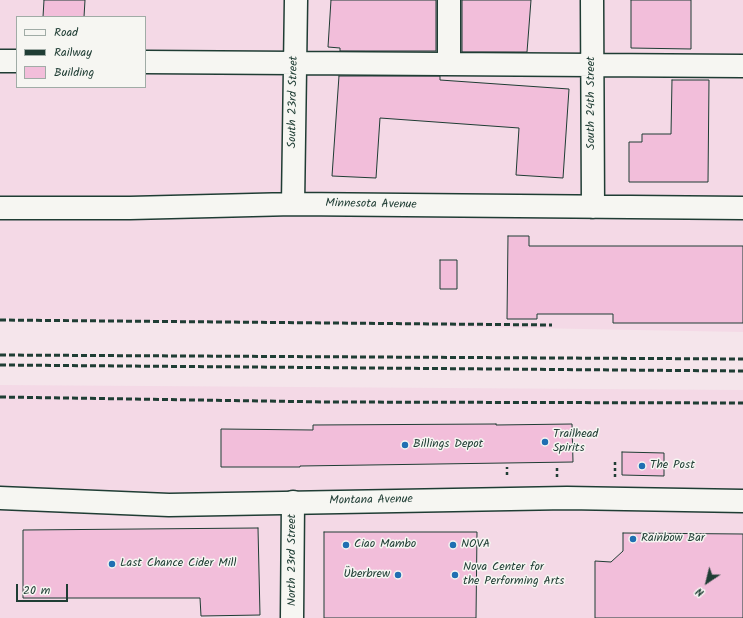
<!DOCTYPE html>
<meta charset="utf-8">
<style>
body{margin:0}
#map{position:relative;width:743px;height:618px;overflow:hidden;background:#f5e5eb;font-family:Kalam,sans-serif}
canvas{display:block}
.legend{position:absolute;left:16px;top:16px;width:130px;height:72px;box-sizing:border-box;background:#f6f6f2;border:1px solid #a0aca6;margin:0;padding:5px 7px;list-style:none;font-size:12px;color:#1f3d34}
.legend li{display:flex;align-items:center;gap:8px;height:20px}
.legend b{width:20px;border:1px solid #a0aca6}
.north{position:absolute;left:687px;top:562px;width:40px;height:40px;-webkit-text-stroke:3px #f6f6f2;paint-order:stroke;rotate:215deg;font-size:11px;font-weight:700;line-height:16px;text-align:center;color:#1f3d34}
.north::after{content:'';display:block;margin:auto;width:14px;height:18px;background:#1f3d34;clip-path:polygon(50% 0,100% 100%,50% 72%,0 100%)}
.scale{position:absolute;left:16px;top:584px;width:52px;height:18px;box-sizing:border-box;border:2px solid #1f3d34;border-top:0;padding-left:5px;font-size:12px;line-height:14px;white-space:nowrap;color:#1f3d34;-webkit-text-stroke:3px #f6f6f2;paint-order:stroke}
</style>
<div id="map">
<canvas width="743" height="618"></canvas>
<ul class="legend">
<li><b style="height:5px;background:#f6f6f2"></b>Road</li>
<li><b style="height:5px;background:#1f3d34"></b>Railway</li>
<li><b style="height:11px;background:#f2beda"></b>Building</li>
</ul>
<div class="north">N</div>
<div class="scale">20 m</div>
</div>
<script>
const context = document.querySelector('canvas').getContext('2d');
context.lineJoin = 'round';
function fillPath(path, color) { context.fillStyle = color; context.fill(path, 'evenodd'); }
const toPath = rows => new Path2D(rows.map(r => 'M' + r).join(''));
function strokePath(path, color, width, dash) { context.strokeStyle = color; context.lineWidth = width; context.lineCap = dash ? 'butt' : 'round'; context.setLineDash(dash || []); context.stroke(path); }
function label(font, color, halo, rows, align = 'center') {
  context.font = font + ' Kalam,sans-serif'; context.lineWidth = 3; context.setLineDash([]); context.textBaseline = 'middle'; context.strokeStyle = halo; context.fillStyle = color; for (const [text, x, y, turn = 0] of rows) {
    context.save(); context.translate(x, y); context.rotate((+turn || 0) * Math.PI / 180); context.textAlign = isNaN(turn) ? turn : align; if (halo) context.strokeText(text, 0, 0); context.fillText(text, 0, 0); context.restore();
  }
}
const built = toPath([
 [0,0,743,0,743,332,0,318],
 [17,17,145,17,145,87,17,87],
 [0,385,743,390,743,618,0,618]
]);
const building = toPath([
 [44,0,85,0,84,17,43,17,44,0],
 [331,0,436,0,436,51,340,51,340,48,328,47,331,0],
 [462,0,531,0,527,52,462,52,462,0],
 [631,0,691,0,691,49,631,48,631,0],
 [339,76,440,76,440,80,569,89,563,178,516,175,519,128,380,118,376,178,332,176,339,76],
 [672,80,709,80,708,182,629,182,629,142,642,142,642,134,671,134,672,80],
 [508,236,529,236,529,246,743,246,743,323,613,323,613,314,537,314,537,319,507,319,508,236],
 [440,260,457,260,457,289,440,289,440,260],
 [496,424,496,425,572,424,573,462,300,466,300,467,221,467,221,429,313,430,313,425,496,424],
 [622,452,664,453,664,476,622,475,622,452],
 [258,528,260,615,201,616,200,598,23,598,23,530,258,528],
 [324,532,477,532,476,618,324,618,324,532],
 [623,533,743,534,743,618,595,618,595,561,611,562,623,551,623,533]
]);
const path = toPath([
 [615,462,615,477],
 [507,475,507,467],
 [557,477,557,467]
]);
const minor = toPath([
 [592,0,593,207],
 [0,61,17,61],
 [145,62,743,66],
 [449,64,449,0],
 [293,204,296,0],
 [0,208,130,208,293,204,743,208],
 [292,618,293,502]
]);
const major = toPath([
 [0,498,169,505,567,498,743,501]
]);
const rail = toPath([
 [0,320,552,325],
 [0,355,743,359],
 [0,365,743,371],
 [0,397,328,402,743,403]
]);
const markers = [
 [545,442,4,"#1f6fb2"],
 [405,445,4,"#1f6fb2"],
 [642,466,4,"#1f6fb2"],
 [633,539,4,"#1f6fb2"],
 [346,545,4,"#1f6fb2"],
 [453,545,4,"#1f6fb2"],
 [112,564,4,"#1f6fb2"],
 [398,575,4,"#1f6fb2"],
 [455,575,4,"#1f6fb2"]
];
const streetNames = [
 ["South 23rd Street",294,102,-89],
 ["South 24th Street",592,103,-90],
 ["Minnesota Avenue",371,205,1],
 ["Montana Avenue",371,501,-1],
 ["North 23rd Street",293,560,-90]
];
const poiNames = [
 ["Trailhead",553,435],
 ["Spirits",553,449],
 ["Billings Depot",413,445],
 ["The Post",650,466],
 ["Rainbow Bar",641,539],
 ["Ciao Mambo",354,545],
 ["NOVA",461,545],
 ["Last Chance Cider Mill",120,564],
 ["Nova Center for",463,568],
 ["the Performing Arts",463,582],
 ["Überbrew",390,575,"right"]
];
fillPath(built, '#f4d9e6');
fillPath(building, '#f2beda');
strokePath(building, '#1f3d34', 1);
strokePath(minor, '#1f3d34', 25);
strokePath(major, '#1f3d34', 25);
strokePath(path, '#1f3d34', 2.5, [3, 3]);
strokePath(minor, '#f6f6f2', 22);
strokePath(major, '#f6f6f2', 22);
strokePath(rail, '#1f3d34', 3, [6, 3]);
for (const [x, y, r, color] of markers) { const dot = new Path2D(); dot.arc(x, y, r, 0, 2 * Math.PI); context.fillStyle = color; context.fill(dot); strokePath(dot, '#f6f6f2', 1.5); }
label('12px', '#1f3d34', '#f6f6f2', streetNames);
label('12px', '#1f3d34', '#f6f6f2', poiNames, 'left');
</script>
